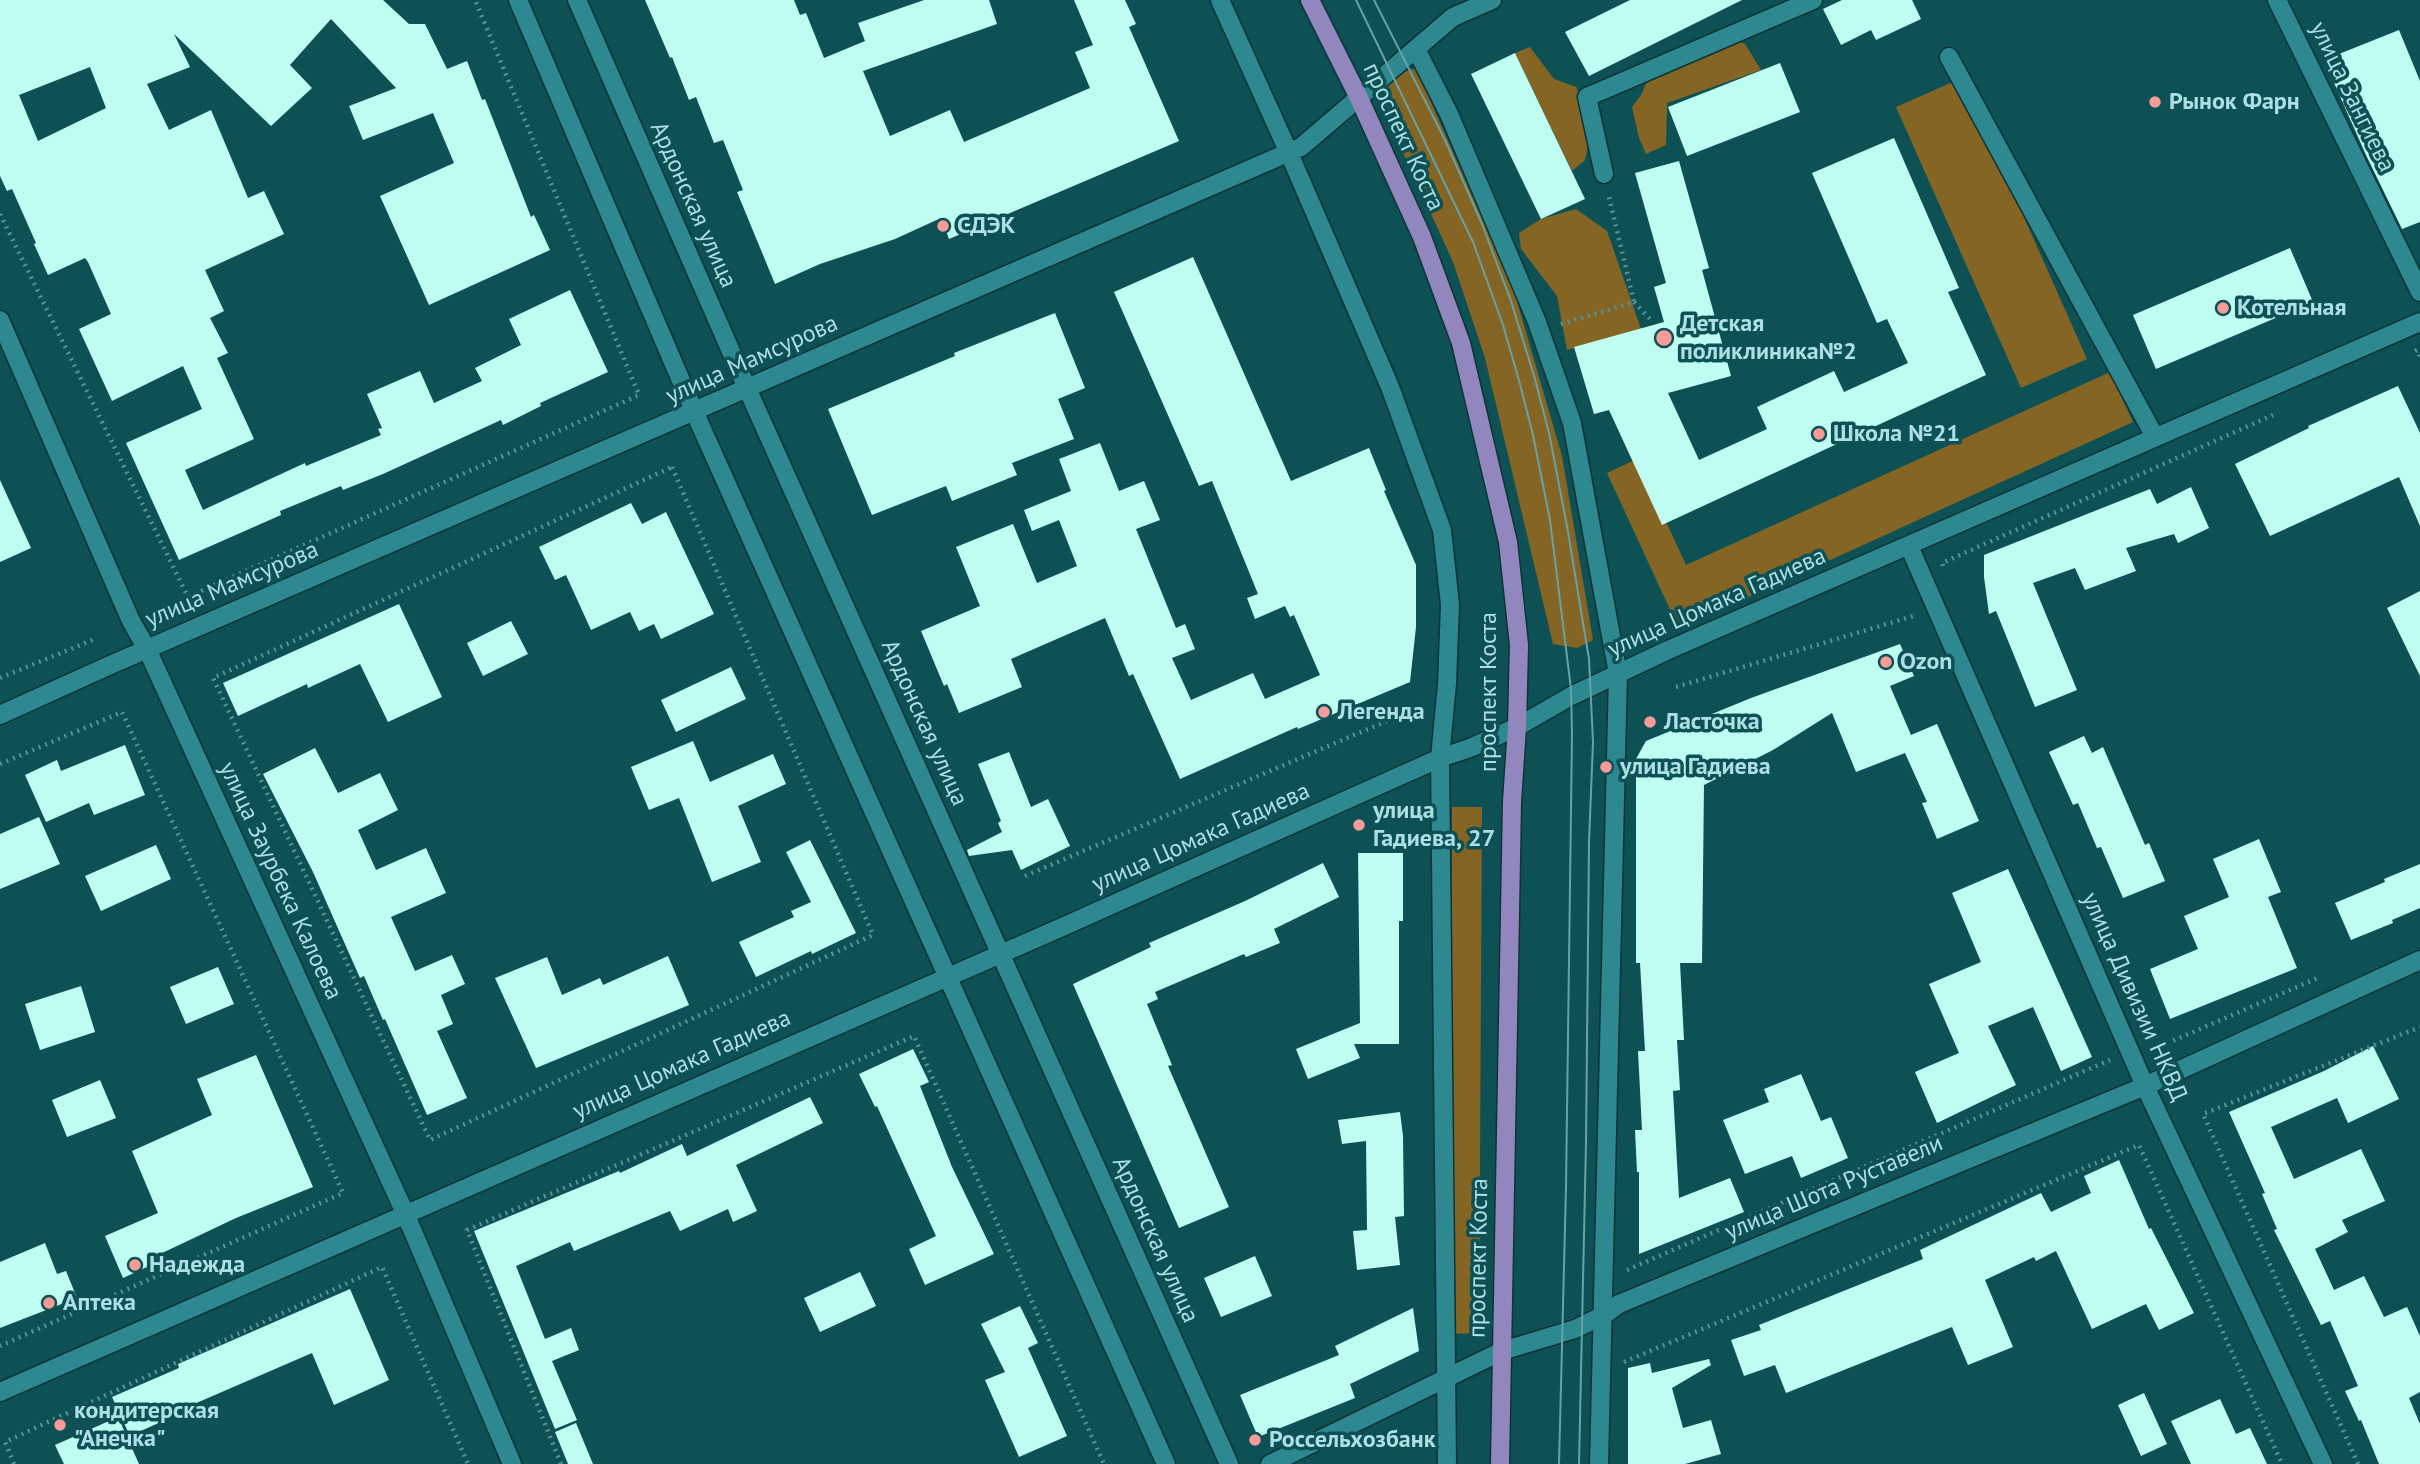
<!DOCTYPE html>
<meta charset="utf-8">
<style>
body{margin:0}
canvas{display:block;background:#0d5155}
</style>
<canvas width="2420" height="1464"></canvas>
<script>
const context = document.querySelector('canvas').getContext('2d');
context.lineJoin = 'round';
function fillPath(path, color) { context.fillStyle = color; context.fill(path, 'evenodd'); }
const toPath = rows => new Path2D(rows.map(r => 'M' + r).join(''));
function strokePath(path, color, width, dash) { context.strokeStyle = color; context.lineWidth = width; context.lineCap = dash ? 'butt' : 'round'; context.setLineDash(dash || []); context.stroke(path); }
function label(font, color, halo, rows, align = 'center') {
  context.font = font + ' "PT Sans",sans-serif'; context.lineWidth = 7; context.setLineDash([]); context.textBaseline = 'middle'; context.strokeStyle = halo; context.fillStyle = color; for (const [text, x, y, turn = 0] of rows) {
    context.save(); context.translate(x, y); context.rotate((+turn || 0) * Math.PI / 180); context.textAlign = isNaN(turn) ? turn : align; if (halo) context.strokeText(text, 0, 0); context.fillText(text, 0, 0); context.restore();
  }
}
const green = toPath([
 [1741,42,1745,44,1761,70,1667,103,1666,145,1646,154,1639,138,1632,107,1641,95,1648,79,1722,46],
 [1530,47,1554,79,1576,87,1584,104,1590,134,1585,160,1572,171,1515,53],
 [1416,68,1514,291,1562,456,1593,640,1577,648,1553,644,1485,358,1453,262,1391,126,1385,86,1401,73],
 [1962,78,2087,359,2021,388,1896,107],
 [1576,209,1607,231,1641,329,1567,350,1557,296,1521,249,1519,233,1541,219],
 [2110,372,2133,422,1679,629,1607,473,1637,459,1686,565],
 [1452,807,1482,807,1479,1333,1451,1334]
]);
const building = toPath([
 [0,0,383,0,409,24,425,24,447,69,467,61,482,100,485,99,531,217,534,215,550,250,429,305,380,196,454,163,433,113,363,140,349,106,396,88,331,19,290,65,312,88,271,126,174,34,190,67,147,84,169,130,211,110,248,198,264,191,284,234,205,270,224,311,210,318,228,353,217,358,254,439,185,470,203,510,305,463,306,466,381,435,378,429,382,428,367,394,420,371,434,403,482,381,475,368,521,345,509,319,570,290,608,372,540,403,541,406,503,425,501,420,383,474,343,490,341,486,280,511,281,515,179,560,126,443,202,409,183,366,112,401,79,329,111,314,88,262,85,258,48,275,34,244,36,243,12,189,7,191,0,176],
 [90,67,106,108,38,141,19,95],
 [645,0,794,0,800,15,806,13,824,58,865,41,858,23,924,0,989,0,997,24,863,71,890,136,950,110,964,142,1090,88,1075,52,1093,45,1074,0,1125,0,1136,24,1129,27,1179,141,949,239,941,218,895,239,820,264,775,284,737,192,743,190,723,140,714,143,696,97,689,100,672,57,670,58],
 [1630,0,1742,0,1589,76,1565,32],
 [1842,0,1912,0,1921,19,1876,40,1871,30,1841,45,1823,9],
 [2399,30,2420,81,2420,222,2402,229,2366,155,2324,60],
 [1515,53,1585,199,1541,219,1471,74],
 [1780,63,1800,112,1687,156,1668,107],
 [1894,138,1959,288,1948,292,1986,375,1662,525,1609,410,1594,414,1574,347,1664,322,1654,287,1666,283,1635,173,1679,161,1709,268,1702,270,1731,376,1668,393,1699,460,1767,429,1757,407,1834,371,1844,392,1908,363,1887,319,1877,323,1812,173],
 [2290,248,2313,302,2156,369,2133,315],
 [1193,257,1291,481,1369,448,1386,490,1384,491,1416,565,1416,627,1410,682,1298,729,1297,727,1180,779,1133,674,1129,676,1105,618,1011,659,1022,687,959,713,947,684,944,686,921,631,980,606,956,547,1013,524,1037,583,1077,566,1059,520,1032,531,1024,510,1071,491,1059,459,1100,443,1119,491,1144,481,1160,520,1136,529,1176,628,1185,624,1195,649,1172,658,1191,700,1253,673,1265,699,1320,675,1294,615,1290,617,1285,606,1255,619,1247,598,1258,594,1212,481,1199,486,1114,292],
 [1055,313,1085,388,1058,399,1074,439,1012,463,1017,475,952,501,946,486,872,515,828,409,955,356,954,353],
 [2398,386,2420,433,2420,526,2399,477,2270,536,2235,464,2309,428,2308,426],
 [0,480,31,548,0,562],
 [2191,487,2209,528,2178,543,2174,534,2126,548,2136,571,2085,590,2075,568,2033,583,2077,690,2035,707,1996,611,1989,614,1984,577,1984,555,2150,489,2157,504],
 [631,503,642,524,666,512,714,614,661,639,654,624,639,631,630,612,591,630,566,575,555,580,539,547],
 [2420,591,2420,676,2387,608],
 [399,604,442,697,388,722,360,664,308,688,307,684,238,716,223,683],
 [511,621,528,654,483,676,467,643],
 [1900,644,1914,676,1890,686,1911,735,1937,724,1979,821,1937,839,1922,803,1927,802,1905,753,1856,772,1832,713,1773,750,1704,785,1702,963,1680,963,1684,1040,1677,1040,1680,1090,1673,1091,1679,1198,1730,1178,1744,1212,1639,1254,1639,1172,1637,1172,1635,1130,1642,1130,1638,1051,1645,1051,1640,963,1636,963,1636,759,1646,741,1751,698],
 [731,667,746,699,676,732,661,700],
 [2084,736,2092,753,2103,747,2145,845,2149,843,2165,881,2123,898,2101,847,2097,848,2078,803,2073,805,2049,752],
 [693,741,710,782,773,754,786,784,738,806,761,862,712,882,679,798,649,810,631,767],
 [125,745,145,795,94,815,89,803,46,822,25,775,57,760,61,771],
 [315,748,338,793,380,773,398,810,358,830,376,870,426,848,446,893,391,917,415,971,452,955,465,984,441,995,453,1024,437,1031,467,1098,427,1115,385,1019,383,1020,364,976,360,978,313,872,263,774],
 [1009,752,1031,807,1048,799,1070,846,1021,870,1012,850,969,856,967,850,1002,832,998,823,1001,821,978,764],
 [39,817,60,864,0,889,0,834],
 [2259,839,2281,892,2268,897,2297,968,2170,1019,2150,969,2198,949,2184,916,2229,897,2213,859],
 [810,840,856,933,812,954,811,951,756,977,739,942,794,917,791,911,811,902,786,852],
 [156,845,171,879,101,911,85,876],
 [1358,853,1403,853,1403,921,1399,921,1399,1044,1354,1044,1360,1058,1308,1079,1296,1049,1360,1023],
 [1323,863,1339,897,1274,929,1280,943,1246,957,1244,954,1155,992,1158,999,1147,1004,1172,1065,1168,1066,1229,1207,1179,1228,1073,984,1151,947,1149,943,1245,901],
 [2420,864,2420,908,2392,920,2393,923,2351,940,2335,903,2385,882,2384,879],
 [2008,869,2092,1057,2061,1071,2033,1007,1988,1026,2016,1085,1937,1123,1915,1072,1959,1053,1929,984,1981,962,1952,893],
 [668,956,689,1005,536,1068,495,978,547,957,562,995,600,978,603,985],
 [218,967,234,1004,186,1024,170,987],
 [81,986,95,1032,40,1050,25,1004],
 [2373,1046,2399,1099,2348,1123,2337,1098,2271,1127,2294,1179,2361,1149,2385,1201,2342,1220,2348,1232,2315,1249,2334,1290,2364,1276,2384,1317,2407,1307,2420,1336,2420,1392,2409,1398,2420,1424,2420,1464,2379,1464,2361,1420,2359,1421,2345,1391,2358,1386,2330,1321,2321,1325,2274,1230,2277,1229,2262,1194,2265,1193,2229,1112,2324,1071],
 [913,1049,929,1082,920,1086,952,1167,994,1254,925,1285,909,1249,936,1236,877,1106,875,1107,859,1074],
 [256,1055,313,1187,236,1218,158,1255,160,1261,123,1278,105,1236,158,1213,132,1151,212,1115,197,1079],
 [1801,1074,1821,1121,1831,1117,1848,1158,1801,1178,1792,1156,1745,1174,1723,1120,1769,1102,1764,1089],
 [100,1080,116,1118,67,1137,52,1100],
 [810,1097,823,1123,736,1165,757,1211,733,1222,728,1209,680,1231,670,1211,574,1251,570,1242,516,1266,545,1339,571,1328,579,1350,552,1361,577,1420,555,1429,474,1231,619,1171,620,1173,682,1144,687,1156],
 [1400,1112,1403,1136,1404,1216,1395,1217,1400,1265,1357,1270,1353,1231,1367,1230,1366,1141,1342,1144,1338,1120],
 [2119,1160,2149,1229,2151,1228,2194,1313,2159,1330,2146,1304,2092,1329,2056,1251,2036,1261,2034,1257,1985,1280,2013,1347,1968,1365,1952,1327,1786,1393,1775,1365,1744,1376,1731,1340,1761,1330,1759,1325,1923,1259,1920,1250,2041,1193,2051,1212,2091,1193,2084,1176],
 [45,1243,57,1274,66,1271,77,1298,0,1328,0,1262],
 [1255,1256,1272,1296,1221,1317,1204,1278],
 [860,1272,876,1306,820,1332,804,1298],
 [350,1289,389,1380,334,1405,312,1353,164,1417,165,1420,130,1436,112,1397,179,1368,178,1364],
 [1020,1306,1038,1343,1028,1348,1067,1436,1019,1457,985,1380,1005,1372,981,1324],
 [1413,1308,1419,1351,1350,1384,1355,1398,1258,1437,1240,1395,1339,1355,1335,1346],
 [1709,1359,1711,1365,1672,1388,1683,1428,1711,1420,1721,1454,1685,1464,1628,1464,1628,1368,1650,1363,1652,1373],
 [2144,1393,2167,1444,2141,1456,2118,1405],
 [2220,1399,2236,1434,2250,1428,2267,1464,2191,1464,2171,1421],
 [118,1417,139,1464,64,1464,55,1445],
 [576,1423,593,1464,568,1464,555,1432]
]);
const path = toPath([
 [0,214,188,597,639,395,475,0],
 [1634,302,1651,320],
 [1561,324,1634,302,1608,193],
 [2415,351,2417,350,2420,357],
 [672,467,873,935,430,1140,213,678,672,467],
 [1943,566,1942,563,2273,415],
 [0,678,95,639],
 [1676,687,1914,616],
 [0,764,122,712,343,1193,0,1346],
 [1025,876,1424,705],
 [2154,1049,2320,977],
 [1627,1270,2110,1060],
 [1624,1362,2139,1145,2282,1464],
 [14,1464,5,1442,382,1267,468,1464],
 [561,1464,467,1230,914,1036,1104,1464],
 [2358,1464,2203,1114,2420,1027]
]);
const lane = toPath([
 [1220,0,1289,153],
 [1949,57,2155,437],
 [1604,174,1587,97,1813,0]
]);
const street = toPath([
 [2277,0,2420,292],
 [1416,49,1449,114,1537,322,1572,423,1618,674,1599,1464],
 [1289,153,1390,387,1442,530,1450,605,1447,684,1440,758,1447,1464],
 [0,320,131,621,147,649,405,1213,512,1464],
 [1909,546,2145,1086,2323,1464],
 [0,715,108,666,1301,147,1453,17,1492,0],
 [1270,1464,1502,1351,1575,1329,1604,1315,1619,1304,2145,1086,2420,960]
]);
const secondary = toPath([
 [518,0,694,411,1166,1464],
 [577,0,747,388,1229,1464],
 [0,1392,1060,928,1440,758,1470,748,1517,727,1571,696,1666,651,2420,322]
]);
const primary = toPath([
 [1310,0,1359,98,1422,237,1461,343,1508,542,1519,645,1517,727,1512,802,1500,1464]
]);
const tram = toPath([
 [1356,0,1473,242,1503,325,1520,384,1533,435,1550,520,1571,689,1572,734,1566,1187,1559,1464],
 [1374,0,1445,140,1482,224,1511,301,1535,379,1549,433,1567,526,1589,659,1593,742,1589,842,1586,1143,1579,1464]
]);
const markers = [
 [2155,102,7,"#f59b98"],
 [943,226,7,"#f59b98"],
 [2223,308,7,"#f59b98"],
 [1664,338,9,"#f59b98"],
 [1819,434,7,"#f59b98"],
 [1886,662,7,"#f59b98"],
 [1324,712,7,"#f59b98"],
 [1650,722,7,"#f59b98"],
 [1606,767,7,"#f59b98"],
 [1359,825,7,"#f59b98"],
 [135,1265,7,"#f59b98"],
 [49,1303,7,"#f59b98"],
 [60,1425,7,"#f59b98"],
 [1255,1440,7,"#f59b98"]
];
const streetNames = [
 ["улица Зангиева",2352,97,64],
 ["проспект Коста",1403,137,65],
 ["Ардонская улица",693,205,66],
 ["улица Мамсурова",752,360,-24],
 ["улица Мамсурова",232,585,-23],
 ["улица Цомака Гадиева",1717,603,-24],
 ["проспект Коста",1489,692,-90],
 ["Ардонская улица",924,723,66],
 ["улица Цомака Гадиева",1201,838,-24],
 ["улица Заурбека Калоева",280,881,65],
 ["улица Дивизии НКВД",2134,997,66],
 ["улица Цомака Гадиева",682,1065,-24],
 ["улица Шота Руставели",1834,1188,-23],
 ["Ардонская улица",1155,1240,66],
 ["проспект Коста",1479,1258,-89]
];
const poiNames = [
 ["Рынок Фарн",2169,102],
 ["СДЭК",957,226],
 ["Котельная",2237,308],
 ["Детская",1680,324],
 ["поликлиника№2",1680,352],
 ["Школа №21",1833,434],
 ["Ozon",1900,662],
 ["Легенда",1338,712],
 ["Ласточка",1664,722],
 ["улица Гадиева",1620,767],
 ["улица",1373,811],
 ["Гадиева, 27",1373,839],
 ["Надежда",149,1265],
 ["Аптека",63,1303],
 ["кондитерская",74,1411],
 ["\"Анечка\"",74,1439],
 ["Россельхозбанк",1269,1440]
];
fillPath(green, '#856523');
fillPath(building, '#bffcf1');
strokePath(lane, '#0e3336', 21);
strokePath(street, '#0e3336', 21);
strokePath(secondary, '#0e3336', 21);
strokePath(primary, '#0e3336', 21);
strokePath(path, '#569296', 4.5, [2, 5]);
strokePath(lane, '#2d888f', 18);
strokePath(street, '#2d888f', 18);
strokePath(secondary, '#2d888f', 18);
strokePath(primary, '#9187be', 18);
strokePath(tram, '#68a2a6', 2);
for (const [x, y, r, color] of markers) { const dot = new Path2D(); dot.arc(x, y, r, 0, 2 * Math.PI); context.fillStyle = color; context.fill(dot); strokePath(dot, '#0d5155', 2.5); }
label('24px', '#addfe3', '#0d5155', streetNames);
label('bold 24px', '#addfe3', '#0d5155', poiNames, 'left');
</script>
